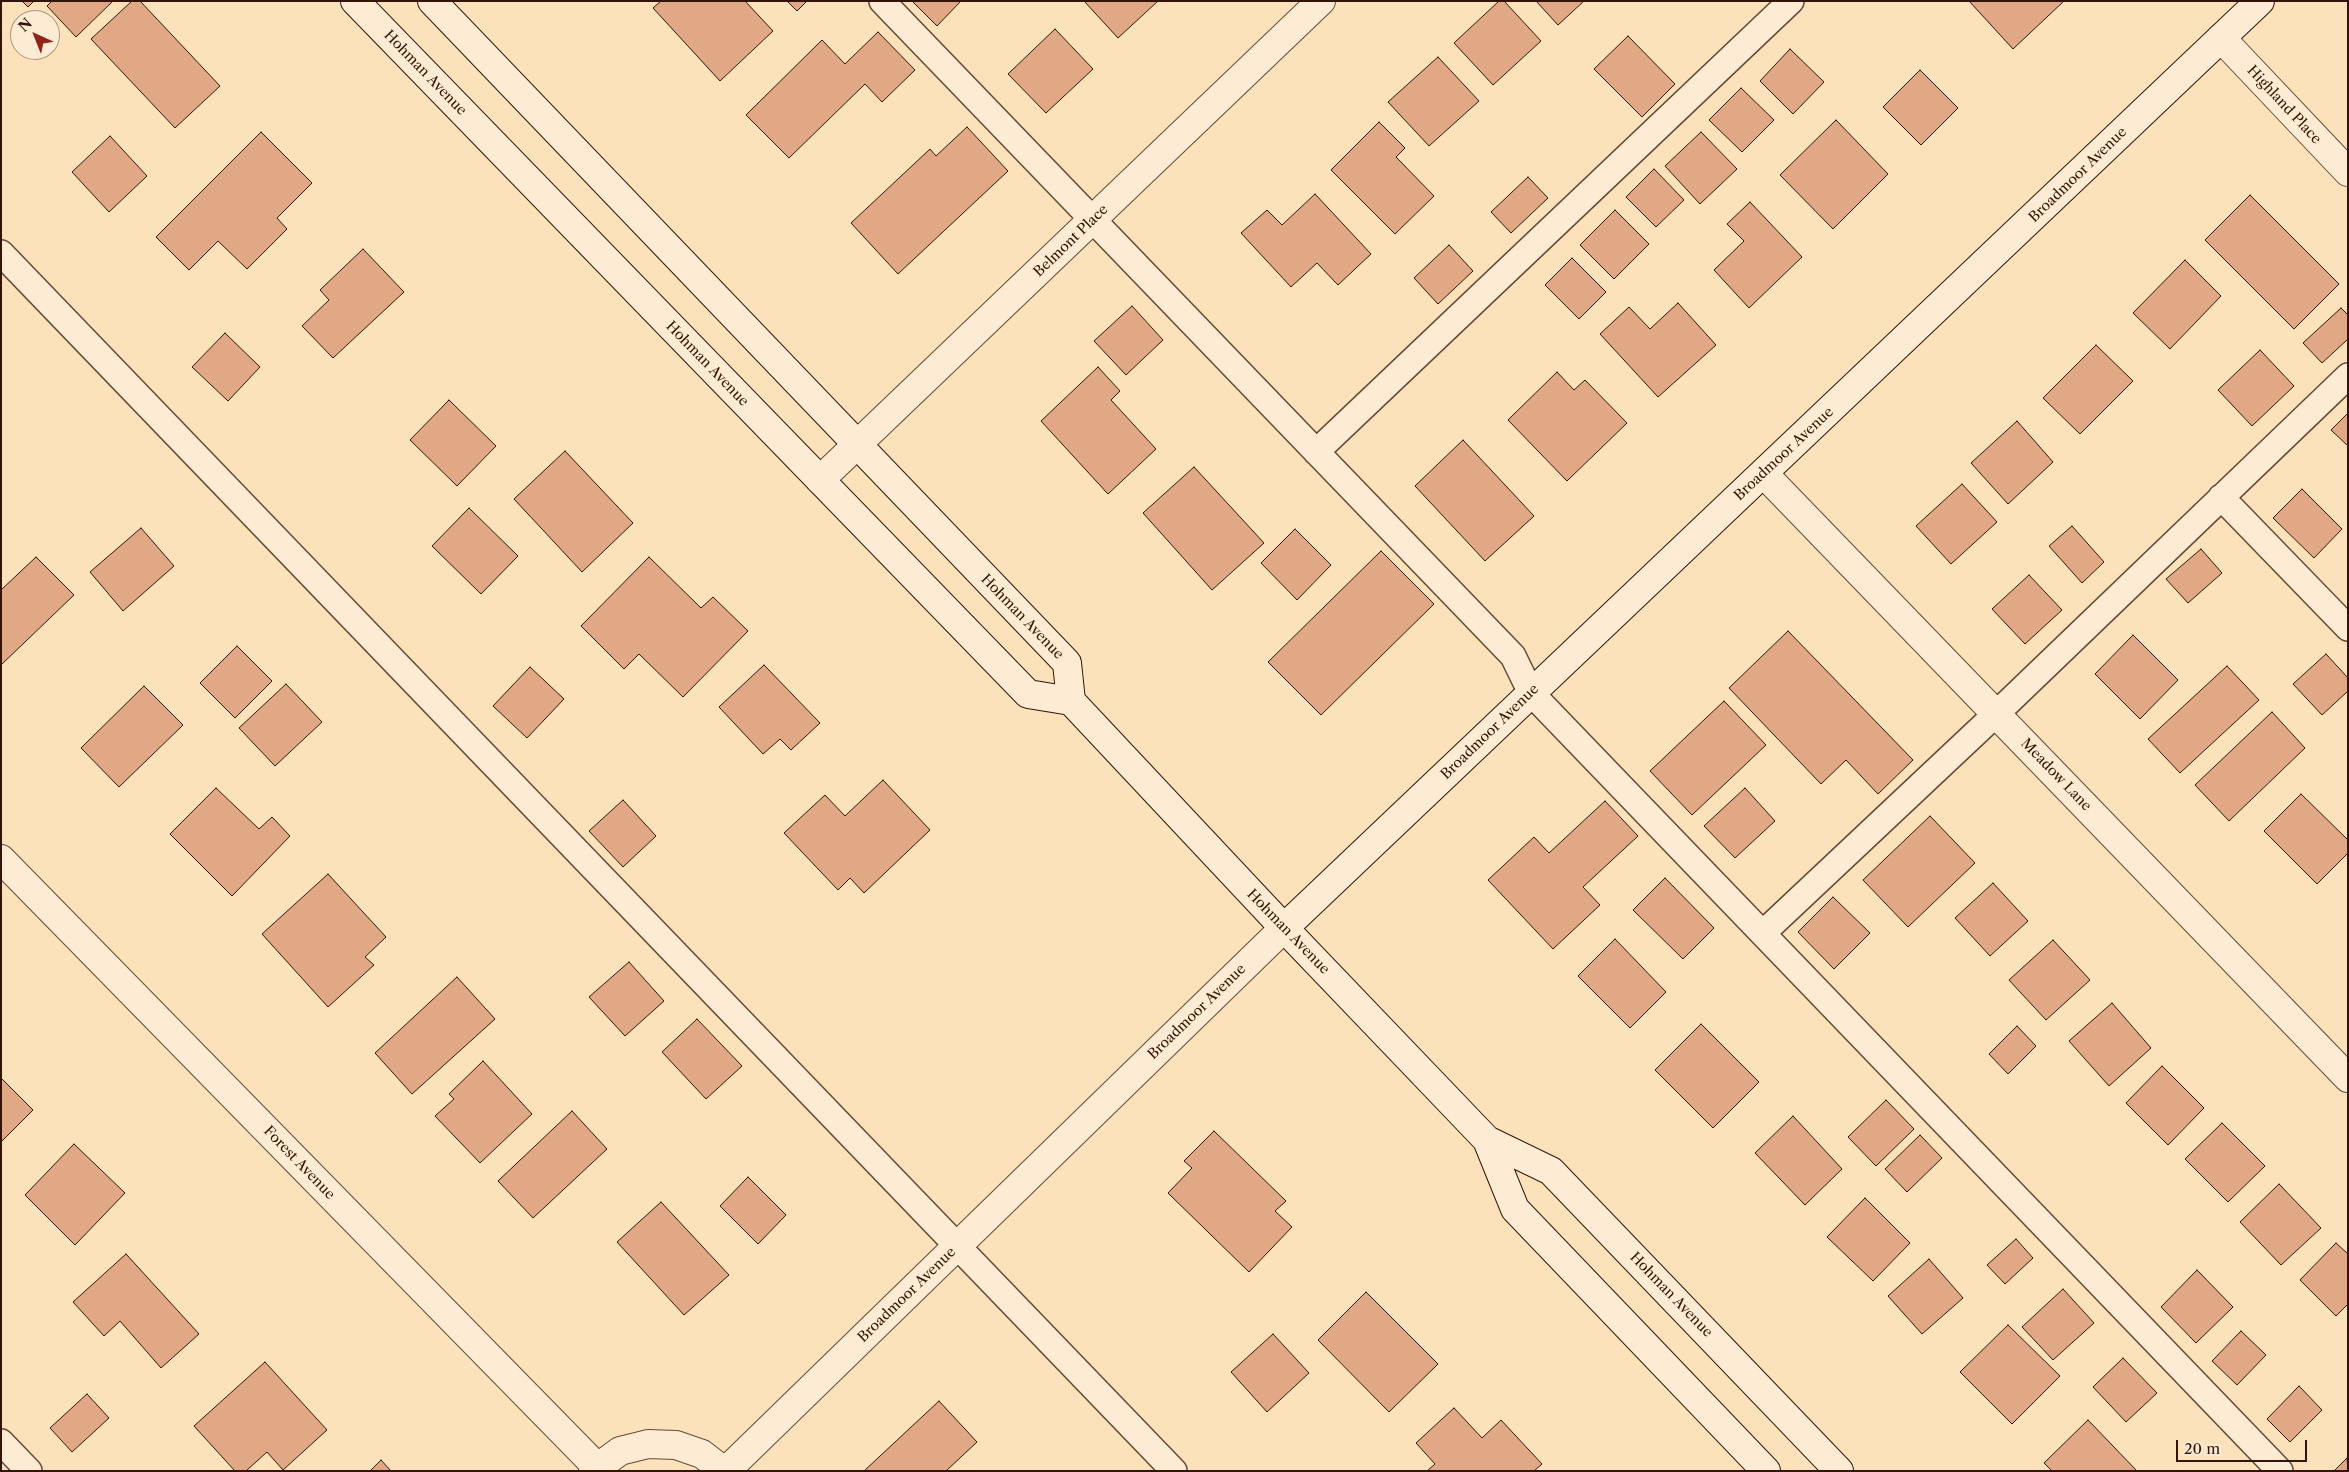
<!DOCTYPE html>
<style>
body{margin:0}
#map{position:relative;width:2349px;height:1472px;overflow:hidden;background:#fce2bb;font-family:"Libre Caslon Text",serif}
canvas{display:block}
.frame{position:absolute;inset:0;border:2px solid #341408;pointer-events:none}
.north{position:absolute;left:10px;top:10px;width:50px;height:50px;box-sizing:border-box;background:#fdecd3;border:1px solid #ad9682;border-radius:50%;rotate:316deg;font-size:14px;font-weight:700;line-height:20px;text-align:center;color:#341408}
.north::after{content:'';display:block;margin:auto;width:18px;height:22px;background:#8f2418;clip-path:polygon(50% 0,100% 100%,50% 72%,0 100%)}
.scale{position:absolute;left:2176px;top:1440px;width:131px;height:22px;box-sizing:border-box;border:2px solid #341408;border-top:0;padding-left:6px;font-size:15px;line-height:18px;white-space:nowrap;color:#341408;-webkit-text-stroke:4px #fdecd3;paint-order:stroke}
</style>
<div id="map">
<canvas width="2349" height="1472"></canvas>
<div class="frame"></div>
<div class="north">N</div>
<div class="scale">20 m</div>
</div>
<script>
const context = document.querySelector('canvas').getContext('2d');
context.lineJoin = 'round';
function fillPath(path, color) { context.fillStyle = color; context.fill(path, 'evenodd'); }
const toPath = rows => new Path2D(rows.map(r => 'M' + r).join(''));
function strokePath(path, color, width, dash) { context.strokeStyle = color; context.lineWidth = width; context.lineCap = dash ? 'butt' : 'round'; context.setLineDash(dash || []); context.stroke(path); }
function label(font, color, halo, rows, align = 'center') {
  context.font = font + ' "Libre Caslon Text",serif'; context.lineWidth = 4; context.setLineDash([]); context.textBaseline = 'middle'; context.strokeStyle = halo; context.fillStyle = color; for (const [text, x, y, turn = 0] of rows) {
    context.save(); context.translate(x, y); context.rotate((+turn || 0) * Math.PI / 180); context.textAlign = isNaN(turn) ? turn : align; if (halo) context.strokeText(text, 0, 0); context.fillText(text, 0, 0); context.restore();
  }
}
const building = toPath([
 [22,1,34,1,28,7,22,1],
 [52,1,113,1,76,37,47,6,52,1],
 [132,1,140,1,220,86,175,128,91,39,132,1],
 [661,1,745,1,773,31,720,81,653,8,661,1],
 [787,1,807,1,797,11,787,1],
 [912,1,961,1,937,26,912,1],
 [1084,1,1158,1,1118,38,1084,1],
 [1499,1,1504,1,1541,41,1493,85,1454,43,1499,1],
 [1536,1,1584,1,1558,25,1536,1],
 [1969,1,2064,1,2013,49,1969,1],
 [1055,29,1093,69,1046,113,1008,74,1055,29],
 [878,32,915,70,882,102,865,84,789,158,746,115,822,40,845,64,878,32],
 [1628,36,1675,84,1642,117,1594,69,1628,36],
 [1790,49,1824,82,1793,114,1760,81,1790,49],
 [1438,57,1479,101,1429,146,1388,102,1438,57],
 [1920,70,1958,108,1921,145,1883,107,1920,70],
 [1741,88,1774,120,1742,152,1709,120,1741,88],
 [1836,120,1888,174,1833,229,1780,175,1836,120],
 [1379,122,1405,148,1396,157,1434,196,1395,234,1331,170,1379,122],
 [967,127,1008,171,898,274,851,223,930,149,936,156,967,127],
 [261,132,312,183,277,218,287,229,247,269,218,241,189,270,156,237,261,132],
 [1701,132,1737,169,1700,204,1665,166,1701,132],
 [110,136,147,176,109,212,72,172,110,136],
 [1654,169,1684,200,1656,227,1626,197,1654,169],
 [1528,177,1548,198,1511,233,1491,212,1528,177],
 [1315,194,1371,254,1338,285,1317,263,1291,287,1241,233,1267,210,1282,225,1315,194],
 [2250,195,2339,284,2294,329,2205,240,2250,195],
 [1750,202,1802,257,1749,308,1714,270,1744,241,1727,224,1750,202],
 [1615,210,1649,244,1614,279,1580,245,1615,210],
 [1449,245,1473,271,1438,304,1414,278,1449,245],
 [363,249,404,292,333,358,302,326,329,300,320,290,363,249],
 [1572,258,1606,292,1579,319,1545,285,1572,258],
 [2185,260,2221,296,2170,349,2133,313,2185,260],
 [1678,303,1716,345,1658,397,1600,334,1629,307,1650,329,1678,303],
 [1132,306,1163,340,1126,375,1094,341,1132,306],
 [2341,308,2348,315,2348,339,2322,363,2303,343,2341,308],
 [225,333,260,367,228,401,192,367,225,333],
 [2096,345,2133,381,2080,434,2043,398,2096,345],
 [2260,350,2294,386,2252,426,2218,390,2260,350],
 [1098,367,1120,391,1111,400,1156,449,1108,494,1041,421,1098,367],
 [1557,372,1574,390,1585,380,1627,423,1567,481,1508,420,1557,372],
 [449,400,496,446,457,486,410,440,449,400],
 [2348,413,2348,446,2331,430,2348,413],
 [2017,421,2053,462,2008,504,1971,463,2017,421],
 [1463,440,1534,516,1485,561,1415,486,1463,440],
 [565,451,633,523,582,572,514,499,565,451],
 [1194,467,1264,543,1212,590,1143,513,1194,467],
 [1962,484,1997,522,1951,564,1916,526,1962,484],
 [2302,489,2342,529,2314,558,2273,518,2302,489],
 [469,508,518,556,481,594,432,546,469,508],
 [2072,526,2104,562,2082,583,2049,546,2072,526],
 [141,528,174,566,123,611,90,572,141,528],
 [1295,529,1331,565,1297,600,1261,563,1295,529],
 [2201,549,2222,573,2188,603,2166,579,2201,549],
 [1381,551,1434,604,1321,715,1268,662,1381,551],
 [36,557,74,595,1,665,1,590,36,557],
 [649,557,701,608,713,597,748,631,683,697,639,654,624,669,581,626,649,557],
 [2029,575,2062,610,2025,644,1992,609,2029,575],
 [1788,631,1913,760,1878,794,1846,760,1821,784,1729,688,1788,631],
 [2133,635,2178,680,2140,719,2095,674,2133,635],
 [237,646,272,681,235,718,200,683,237,646],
 [2326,654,2348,678,2348,691,2322,715,2293,684,2326,654],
 [764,665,820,723,791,750,780,739,763,754,719,707,764,665],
 [2227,666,2259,700,2180,773,2148,739,2227,666],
 [530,667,564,699,527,738,493,706,530,667],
 [286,684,322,722,275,766,239,728,286,684],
 [144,686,183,725,119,787,81,748,144,686],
 [1724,701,1766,745,1692,815,1650,771,1724,701],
 [2272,712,2305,748,2229,821,2195,785,2272,712],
 [883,780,930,830,864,893,850,878,838,890,784,833,825,795,845,816,883,780],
 [216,788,259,829,272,817,290,836,232,896,170,834,216,788],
 [1745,788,1775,821,1735,858,1704,826,1745,788],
 [2301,794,2348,840,2348,853,2317,884,2264,831,2301,794],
 [623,800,656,836,623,867,589,831,623,800],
 [1605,801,1638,836,1583,887,1600,905,1553,949,1488,880,1534,837,1549,853,1605,801],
 [1930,816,1975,863,1908,927,1863,880,1930,816],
 [328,874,386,937,365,957,374,965,328,1007,262,934,328,874],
 [1665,878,1714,928,1683,959,1633,910,1665,878],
 [1993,883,2028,921,1990,956,1955,918,1993,883],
 [1833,897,1870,933,1834,969,1798,932,1833,897],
 [1615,939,1666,992,1630,1028,1578,976,1615,939],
 [2053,940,2090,980,2046,1020,2009,980,2053,940],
 [629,962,664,1001,625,1036,589,997,629,962],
 [457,977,495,1019,412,1094,375,1053,457,977],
 [2112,1003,2151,1048,2109,1086,2069,1041,2112,1003],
 [697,1019,742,1066,706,1099,662,1052,697,1019],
 [1701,1024,1759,1082,1713,1128,1655,1070,1701,1024],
 [2017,1026,2036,1046,2008,1074,1989,1054,2017,1026],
 [483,1061,532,1114,480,1163,435,1116,454,1099,449,1094,483,1061],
 [2162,1066,2204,1108,2168,1145,2126,1103,2162,1066],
 [1,1078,33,1110,1,1142,1,1078],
 [1886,1100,1914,1129,1876,1166,1848,1137,1886,1100],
 [572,1111,607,1149,533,1218,498,1181,572,1111],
 [1793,1116,1842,1169,1805,1205,1755,1153,1793,1116],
 [2222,1123,2265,1166,2228,1202,2185,1159,2222,1123],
 [1214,1131,1286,1201,1275,1211,1292,1227,1249,1272,1168,1193,1192,1168,1184,1161,1214,1131],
 [1920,1135,1942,1158,1907,1192,1885,1169,1920,1135],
 [74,1144,125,1193,75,1245,25,1195,74,1144],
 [748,1177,786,1215,758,1244,720,1206,748,1177],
 [2279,1184,2321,1228,2281,1265,2240,1222,2279,1184],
 [1865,1198,1910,1243,1873,1281,1827,1237,1865,1198],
 [661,1202,729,1275,684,1315,617,1242,661,1202],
 [2016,1239,2033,1258,2005,1284,1987,1265,2016,1239],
 [2336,1243,2348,1254,2348,1304,2336,1316,2300,1280,2336,1243],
 [126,1254,199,1334,161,1368,120,1321,104,1336,73,1302,126,1254],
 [1929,1259,1963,1298,1922,1334,1888,1296,1929,1259],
 [2197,1270,2233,1307,2196,1343,2161,1307,2197,1270],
 [2063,1289,2094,1323,2053,1360,2022,1327,2063,1289],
 [1366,1292,1438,1364,1389,1412,1318,1340,1366,1292],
 [2008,1325,2060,1376,2012,1424,1960,1372,2008,1325],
 [2241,1331,2266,1355,2237,1385,2212,1361,2241,1331],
 [1273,1334,1309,1373,1267,1412,1231,1372,1273,1334],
 [2123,1358,2157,1393,2126,1422,2093,1387,2123,1358],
 [265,1362,327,1430,283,1470,267,1452,246,1471,235,1471,194,1426,265,1362],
 [2299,1386,2322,1410,2290,1442,2267,1419,2299,1386],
 [87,1394,109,1418,72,1452,50,1428,87,1394],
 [939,1401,977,1442,946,1471,864,1471,939,1401],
 [1454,1408,1482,1438,1501,1420,1542,1464,1534,1471,1427,1471,1435,1464,1416,1443,1454,1408],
 [2088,1420,2137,1471,2052,1471,2044,1463,2088,1420],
 [2347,1458,2348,1471,2334,1471,2347,1458],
 [381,1460,391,1471,370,1471,381,1460]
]);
const lane = toPath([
 [882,1,1513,656,1531,693,2280,1471],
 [1,253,1174,1471],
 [1316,452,1791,1],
 [2221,497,2348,628],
 [1763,933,1997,713,2348,376],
 [1,1442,29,1471]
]);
const street = toPath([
 [2221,38,2348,172],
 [1764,474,2348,1078],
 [820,480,1321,1],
 [1,859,597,1467],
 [593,1471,620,1451,648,1444,676,1445,702,1454,724,1471],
 [726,1471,1284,928]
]);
const secondary = toPath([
 [355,1,1028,694,1071,701],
 [432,1,1067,663,1071,701,1284,928,1487,1140,1551,1171,1839,1471],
 [1284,928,2260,1],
 [1487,1140,1515,1209,1766,1471]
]);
const streetNames = [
 ["Hohman Avenue",425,73,46],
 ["Highland Place",2284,105,47],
 ["Broadmoor Avenue",2078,175,-44],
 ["Belmont Place",1071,241,-44],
 ["Hohman Avenue",707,364,46],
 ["Broadmoor Avenue",1784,454,-43],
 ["Hohman Avenue",1022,617,46],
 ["Broadmoor Avenue",1490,732,-44],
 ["Meadow Lane",2056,775,46],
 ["Hohman Avenue",1288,932,46],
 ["Broadmoor Avenue",1197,1012,-44],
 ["Forest Avenue",299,1163,46],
 ["Broadmoor Avenue",907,1295,-44],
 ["Hohman Avenue",1671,1295,46]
];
fillPath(building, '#e1a886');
strokePath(building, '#341408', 1);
strokePath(lane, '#664835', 28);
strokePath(street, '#664835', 30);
strokePath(secondary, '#341408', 30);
strokePath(lane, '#fdecd3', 25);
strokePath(street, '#fdecd3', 28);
strokePath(secondary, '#fdecd3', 28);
label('14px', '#341408', '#fdecd3', streetNames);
</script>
